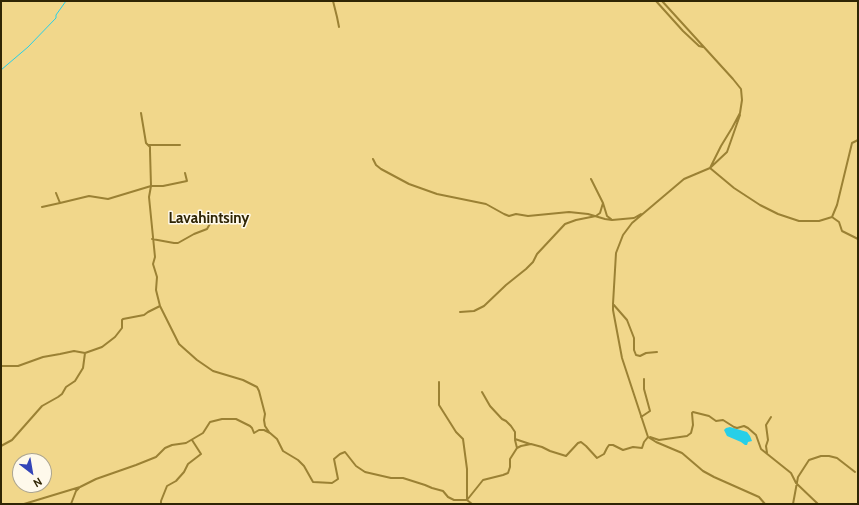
<!DOCTYPE html>
<style>
body{margin:0}
#map{position:relative;width:859px;height:505px;overflow:hidden;background:#f1d78b;font-family:Cabin,sans-serif}
canvas{display:block}
.frame{position:absolute;inset:0;border:2px solid #2f2504;pointer-events:none}
.north{position:absolute;left:12px;top:453px;width:40px;height:40px;box-sizing:border-box;background:#fef9eb;border:1px solid #aba48f;border-radius:50%;rotate:149deg;font-size:11px;font-weight:700;line-height:16px;text-align:center;color:#2f2504}
.north::after{content:'';display:block;margin:auto;width:14px;height:18px;background:#3445b7;clip-path:polygon(50% 0,100% 100%,50% 72%,0 100%)}
</style>
<div id="map">
<canvas width="859" height="505"></canvas>
<div class="frame"></div>
<div class="north">N</div>
</div>
<script>
const context = document.querySelector('canvas').getContext('2d');
context.lineJoin = 'round';
function fillPath(path, color) { context.fillStyle = color; context.fill(path, 'evenodd'); }
const toPath = rows => new Path2D(rows.map(r => 'M' + r).join(''));
function strokePath(path, color, width, dash) { context.strokeStyle = color; context.lineWidth = width; context.lineCap = dash ? 'butt' : 'round'; context.setLineDash(dash || []); context.stroke(path); }
function label(font, color, halo, rows, align = 'center') {
  context.font = font + ' Cabin,sans-serif'; context.lineWidth = 3; context.setLineDash([]); context.textBaseline = 'middle'; context.strokeStyle = halo; context.fillStyle = color; for (const [text, x, y, turn = 0] of rows) {
    context.save(); context.translate(x, y); context.rotate((+turn || 0) * Math.PI / 180); context.textAlign = isNaN(turn) ? turn : align; if (halo) context.strokeText(text, 0, 0); context.fillText(text, 0, 0); context.restore();
  }
}
const water = toPath([
 [730,427,747,432,750,436,752,441,748,442,747,445,745,445,741,442,727,436,724,430,726,428]
]);
const stream = toPath([
 [1,70,28,47,56,18,56,15,66,1]
]);
const street = toPath([
 [333,1,337,17,339,27],
 [656,1,683,31,699,46,703,47],
 [662,1,733,79,741,89,742,100,740,113,732,128,721,146,710,168,684,179,632,223,623,235,616,253,613,304,613,310,622,358,648,437,656,442,682,453,703,471,714,477,759,497,765,504],
 [740,115,727,152,710,168,734,188,760,205,778,214,799,221,819,221,832,217,837,205,852,143,858,140],
 [149,145,180,145],
 [373,159,376,165,381,169,409,184,437,194,486,204,504,214,509,216,516,214,528,216,569,212,588,214,605,219,612,220,634,218,641,214],
 [591,179,603,203,607,216,611,219],
 [56,193,60,203,89,196,108,199,151,186,163,186,187,181,185,173],
 [42,207,60,203],
 [832,217,839,222,842,231,858,239],
 [152,239,174,243,178,243,194,234,207,229,211,222,216,220,230,221],
 [613,304,627,320,634,338,634,350,636,355,640,356,646,353,657,352],
 [160,306,179,344,197,360,213,371,243,380,257,387,259,391,265,414,264,420,265,426,269,432],
 [460,312,474,311,484,306,506,285,526,269,533,262,537,254,565,224,576,220,596,216,600,213,603,203],
 [85,353,102,347,115,337,122,328,122,320,123,319,144,315,148,312,160,306,156,290,157,277,153,264,155,257,149,197,151,186,150,151,150,147,146,143,141,113],
 [1,366,18,366,43,357,60,354,74,351,85,353,83,368,75,381,66,387,62,394,58,397,42,406,12,440,1,446],
 [439,382,439,405,456,432,463,439,467,469,467,500,472,504],
 [482,392,490,406,502,419,506,421,511,426,515,432,515,439,530,444],
 [641,417,650,411,644,389,644,379],
 [650,437,659,440,687,436,691,433,693,425,692,413,693,412,709,416,716,421,723,420,734,427,737,428,744,426,748,428,756,435,761,449,791,473,796,483,818,504],
 [515,440,517,448],
 [767,453,766,446,768,440,766,425,771,417],
 [24,504,80,487,96,479,136,465,156,457,165,448,172,445,186,443,203,433,210,422,222,419,236,419,250,426,252,428,254,433,259,430,264,430,270,433,277,439,283,451,298,460,304,466,313,482,332,483,338,479,334,459,340,454,345,452,356,466,365,472,391,478,403,478,425,485,432,488,443,491,448,497,454,500,467,500,483,480,503,475,508,473,510,467,510,459,517,448,521,446,531,444,542,447,550,451,566,456,578,443,581,442,586,446,597,458,604,454,607,448,609,445,613,445,623,450,633,447,642,448,644,442,648,437],
 [71,504,76,491,79,488],
 [161,504,161,501,167,486,176,481,184,472,188,464,201,454,192,440],
 [793,504,798,477,809,460,821,456,829,456,837,458,855,472]
]);
const quarterNames = [
 ["Lavahintsiny",209,219]
];
fillPath(water, '#27cfe8');
strokePath(stream, '#27cfe8', 1);
strokePath(street, '#9b8134', 2);
label('bold 15px', '#2f2504', '#fef9eb', quarterNames);
</script>
